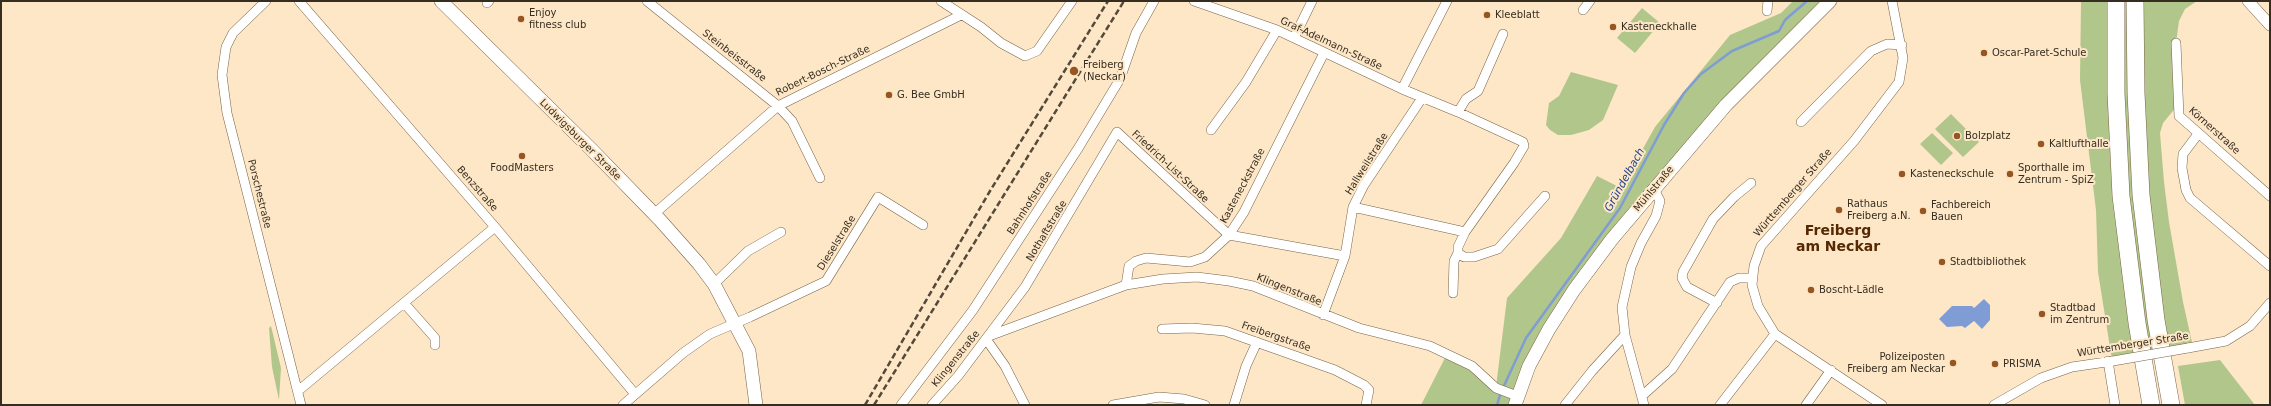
<!DOCTYPE html>
<html>
<head>
<meta charset="utf-8">
<style>
	body { margin:0 }
	#map { position:relative; width:2271px; height:406px; overflow:hidden; background:#fee7c7; font-family:"DejaVu Sans",sans-serif }
	canvas { display:block }
	.frame { position:absolute; inset:0; border:2px solid #362d21; pointer-events:none }
</style>
</head>
<body>
<div id="map">
<canvas width="2271" height="406"></canvas>
<div class="frame"></div>
</div>
<script>
const ctx = document.querySelector('canvas').getContext('2d');
ctx.lineJoin = 'round';
function fillPath(path, color) {
  ctx.fillStyle = color;
  ctx.fill(path, 'evenodd');
}
function shape(rows) {
  const path = new Path2D();
  for (const r of rows) {
    path.moveTo(r[0], r[1]);
    for (let i = 2; i < r.length; i += 2) path.lineTo(r[i], r[i + 1]);
  }
  return path;
}
function trace(path, color, width, dash) {
  ctx.strokeStyle = color;
  ctx.lineWidth = width;
  ctx.lineCap = dash ? 'butt' : 'round';
  ctx.setLineDash(dash || []);
  ctx.stroke(path);
}
function drawText(font, color, halo, rows, align = 'center') {
  ctx.font = font + ' "DejaVu Sans",sans-serif';
  ctx.lineWidth = 4;
  ctx.setLineDash([]);
  ctx.textBaseline = 'middle';
  ctx.strokeStyle = halo;
  ctx.fillStyle = color;
  for (const [text, x, y, turn = 0] of rows) {
    ctx.save();
    ctx.translate(x, y);
    ctx.rotate((+turn || 0) * Math.PI / 180);
    ctx.textAlign = isNaN(turn) ? turn : align;
    if (halo) ctx.strokeText(text, 0, 0);
    ctx.fillText(text, 0, 0);
    ctx.restore();
  }
}
fillPath(shape([
	[1793,1,1830,1,1761,69,1574,290,1515,405,1421,405,1447,354,1496,387,1507,298,1561,238,1597,176,1621,188,1655,127,1730,35,1781,13],
	[2081,1,2197,1,2185,9,2179,21,2176,43,2177,106,2163,123,2160,133,2164,182,2169,222,2183,302,2193,347,2112,360,2098,272,2096,210,2080,80],
	[1642,8,1660,23,1635,53,1617,38],
	[1571,72,1618,85,1603,120,1589,130,1571,135,1558,135,1550,130,1546,125,1549,103,1559,96],
	[1951,114,1979,142,1963,157,1935,129],
	[1932,133,1953,153,1941,165,1920,144],
	[271,326,281,368,279,400,272,367,269,328],
	[2220,360,2255,405,2185,405,2178,366]
]), '#b1c68a');
fillPath(shape([
	[1984,299,1990,305,1990,320,1982,329,1974,321,1965,328,1962,326,1947,327,1939,319,1952,306,1972,306,1974,308]
]), '#7f9dd4');
trace(shape([
	[1503,388,1526,338,1620,208,1664,125,1684,93,1701,74,1732,51,1779,31,1785,20,1807,1],
	[1497,405,1501,392]
]), '#7f9dd4', 2.5);
const minor = shape([
	[266,1,233,33,226,47,222,75,227,113,301,405],
	[299,1,495,227,635,394],
	[647,1,778,106,792,121,820,178],
	[941,1,981,27,1001,43,1025,56,1037,51,1072,1],
	[1194,1,1277,30,1402,89,1458,112,1523,142,1524,146,1514,163,1465,232,1458,247,1458,253,1454,261,1453,293],
	[487,3,489,1],
	[1583,10,1590,1],
	[1767,11,1768,1],
	[1294,38,1312,1],
	[2176,43,2179,116,2270,196],
	[1402,89,1447,1],
	[1458,112,1466,99,1478,91,1503,34],
	[1801,122,1871,51,1887,44,1902,45],
	[1211,130,1246,82,1277,30],
	[2198,134,2183,154,2182,168,2186,190,2190,198,2270,266],
	[1353,207,1465,232],
	[654,214,778,106,961,15],
	[1458,253,1464,257,1474,257,1498,249,1545,196],
	[714,284,748,251,781,232],
	[1126,285,1129,266,1136,261,1146,258,1190,262,1205,257,1229,235,1244,212,1324,53],
	[404,303,435,338,435,345],
	[1717,303,1687,287,1682,278,1683,272,1713,219,1734,197,1751,183],
	[1323,315,1345,256,1353,207,1364,185,1422,98],
	[1162,329,1192,328,1225,331,1335,370,1364,385,1369,390,1366,405],
	[989,336,1126,285,1163,279,1197,277,1229,281,1253,286,1359,328,1430,346,1472,366,1496,388,1517,396],
	[986,339,1005,366,1025,405],
	[2188,348,2226,341,2250,326,2270,303],
	[2108,361,2115,405],
	[298,391,495,227],
	[1643,395,1672,369,1730,282,1739,278,1752,278],
	[623,405,683,353,710,334,750,317,826,281,878,197,923,225],
	[901,405,973,310,1079,147,1120,79,1136,33,1154,1],
	[932,405,958,376,1025,287,1117,132,1229,235,1345,256],
	[1113,405,1159,397,1184,399,1205,405],
	[1234,405,1246,366,1257,342],
	[1565,405,1592,371,1625,335],
	[1644,405,1625,335,1622,307,1631,267,1641,243,1656,216,1660,201,1654,189],
	[1720,405,1775,334],
	[1806,405,1831,370],
	[1882,405,1775,334,1758,306,1752,285,1754,266,1761,246,1854,141,1899,82,1903,58,1892,1],
	[1994,405,2041,378,2072,367,2113,361]
]);
const tertiary = shape([
	[2248,1,2270,25]
]);
const secondary = shape([
	[441,1,591,149,660,220,699,264,714,284,749,351,756,405],
	[1515,405,1529,366,1549,329,1574,290,1612,239,1726,105,1830,1]
]);
const motorway = shape([
	[2116,1,2116,93,2121,196,2137,323,2151,405],
	[2135,1,2136,93,2141,195,2156,320,2171,405]
]);
trace(minor, '#786347', 10);
trace(tertiary, '#786347', 12);
trace(secondary, '#786347', 14);
trace(motorway, '#786347', 18);
trace(minor, '#fff', 9);
trace(tertiary, '#fff', 11);
trace(secondary, '#fff', 13);
trace(motorway, '#fff', 17);
trace(shape([
	[865,405,990,191,1108,1],
	[874,405,1124,1]
]), '#54493a', 2.5, [6, 3]);
const minorBridge = shape([
	[2113,361,2188,348]
]);
trace(minorBridge, '#786347', 10, []);
trace(minorBridge, '#fff', 9);
for (const [x, y, r, color] of [
	[1487,15,4,"#975522"],
	[521,19,4,"#975522"],
	[1613,27,4,"#975522"],
	[1984,53,4,"#975522"],
	[1074,71,5,"#975522"],
	[889,95,4,"#975522"],
	[1957,136,4,"#975522"],
	[2041,144,4,"#975522"],
	[522,156,4,"#975522"],
	[1902,174,4,"#975522"],
	[2010,174,4,"#975522"],
	[1839,210,4,"#975522"],
	[1923,211,4,"#975522"],
	[1942,262,4,"#975522"],
	[1811,290,4,"#975522"],
	[2042,314,4,"#975522"],
	[1953,363,4,"#975522"],
	[1995,364,4,"#975522"]
]) {
  const dot = new Path2D();
  dot.arc(x, y, r, 0, 2 * Math.PI);
  ctx.fillStyle = color;
  ctx.fill(dot);
  trace(dot, '#fee7c7', 1.5);
}
drawText('10px', '#362d21', '#fee7c7', [
	["Enjoy",529,13],
	["fitness club",529,25],
	["Kleeblatt",1495,15],
	["Kasteneckhalle",1621,27],
	["Oscar-Paret-Schule",1992,53],
	["Freiberg",1083,65],
	["(Neckar)",1083,77],
	["G. Bee GmbH",897,95],
	["Bolzplatz",1965,136],
	["Kaltlufthalle",2049,144],
	["FoodMasters",522,168,"center"],
	["Sporthalle im",2018,168],
	["Zentrum - SpiZ",2018,180],
	["Kasteneckschule",1910,174],
	["Rathaus",1847,204],
	["Freiberg a.N.",1847,216],
	["Fachbereich",1931,205],
	["Bauen",1931,217],
	["Stadtbibliothek",1950,262],
	["Boscht-Lädle",1819,290],
	["Stadtbad",2050,308],
	["im Zentrum",2050,320],
	["Polizeiposten",1945,357,"right"],
	["Freiberg am Neckar",1945,369,"right"],
	["PRISMA",2003,364]
], 'left');
drawText('10px', '#362d21', '#fee7c7', [
	["Graf-Adelmann-Straße",1331,44,25],
	["Steinbeisstraße",734,56,38],
	["Robert-Bosch-Straße",823,71,-26],
	["Körnerstraße",2214,131,42],
	["Ludwigsburger Straße",580,140,45],
	["Hallweilstraße",1367,164,-58],
	["Friedrich-List-Straße",1170,167,43],
	["Kasteneckstraße",1243,186,-62],
	["Benzstraße",477,189,49],
	["Mühlstraße",1654,189,-50],
	["Württemberger Straße",1793,193,-49],
	["Porschestraße",259,194,76],
	["Bahnhofstraße",1030,203,-57],
	["Nothaftstraße",1047,231,-59],
	["Dieselstraße",837,243,-58],
	["Klingenstraße",1289,290,22],
	["Freibergstraße",1276,337,19],
	["Württemberger Straße",2133,345,-9],
	["Klingenstraße",956,359,-51]
]);
drawText('italic 11px', '#254789', '#fee7c7', [
	["Gründelbach",1625,180,-61]
]);
drawText('bold 14px', '#552903', '#fee7c7', [
	["Freiberg",1838,231],
	["am Neckar",1838,247]
]);
</script>
</body>
</html>
